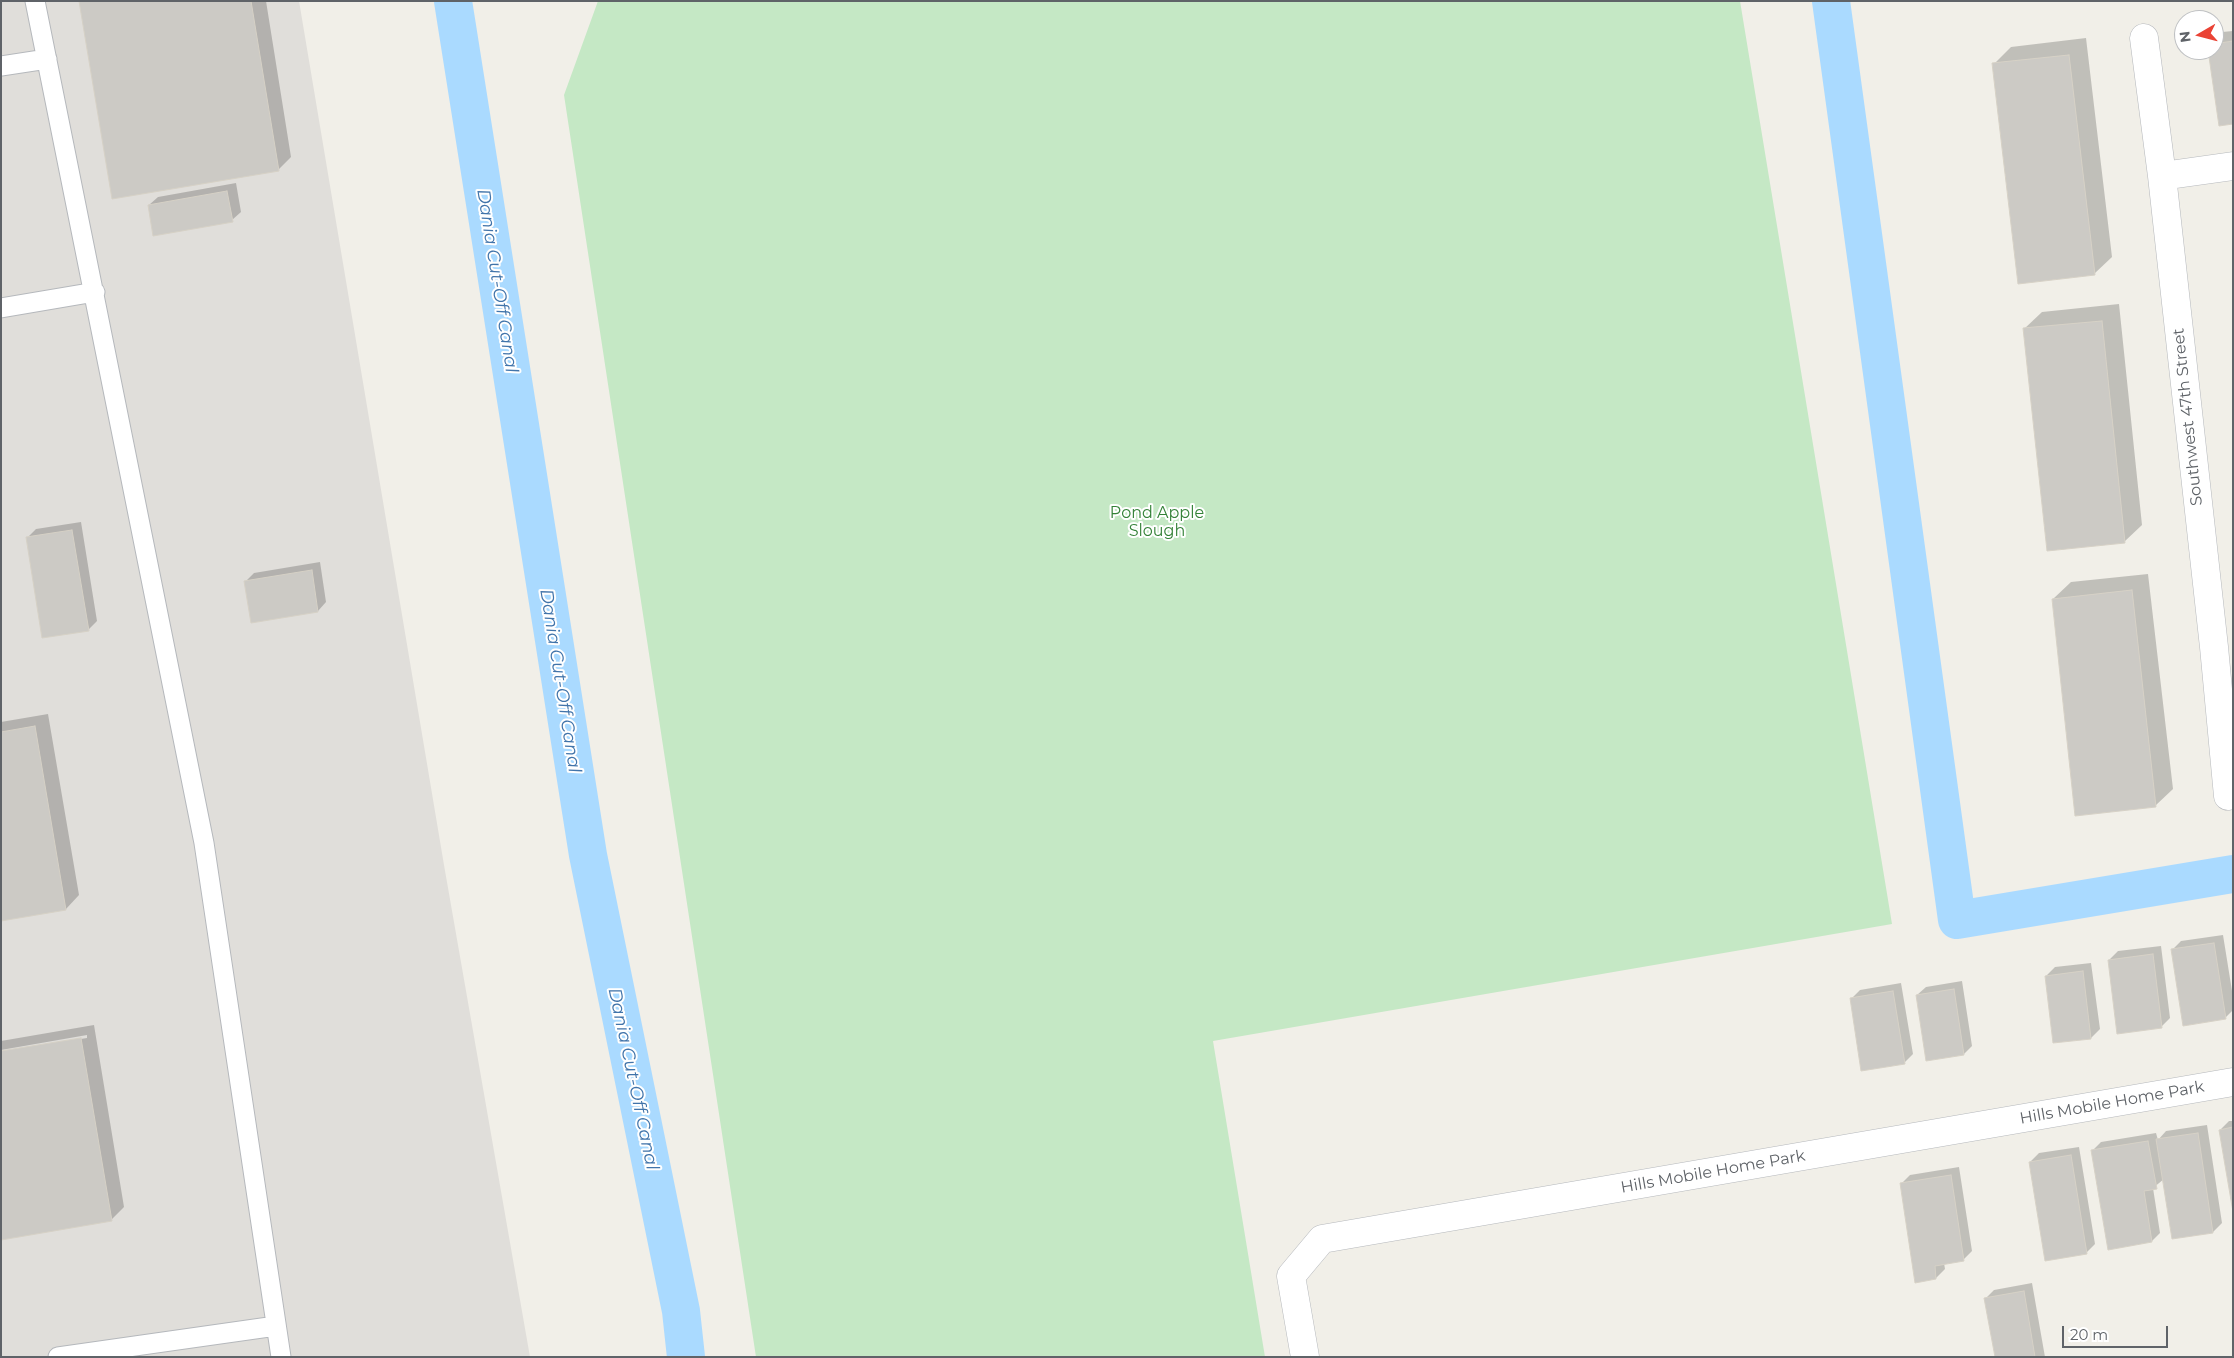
<!DOCTYPE html>
<html>
<head>
<meta charset="utf-8">
<style>
	body { margin:0 }
	#map { position:relative; width:2234px; height:1358px; overflow:hidden; background:#f1efe8; font-family:Montserrat,sans-serif }
	canvas { display:block }
	.frame { position:absolute; inset:0; border:2px solid #5f6368; pointer-events:none }
	.north { position:absolute; left:2174px; top:10px; width:50px; height:50px; box-sizing:border-box; background:#fff; border:1px solid #bfc1c3; border-radius:50%; rotate:262deg; font-size:14px; font-weight:700; line-height:20px; text-align:center; color:#5f6368 }
	.north::after { content:''; display:block; margin:auto; width:18px; height:22px; background:#ea4335; clip-path:polygon(50% 0,100% 100%,50% 72%,0 100%) }
	.scale { position:absolute; left:2062px; top:1326px; width:106px; height:22px; box-sizing:border-box; border:2px solid #5f6368; border-top:0; padding-left:6px; font-size:15px; line-height:18px; white-space:nowrap; color:#5f6368; -webkit-text-stroke:4px #fff; paint-order:stroke }
</style>
</head>
<body>
<div id="map">
<canvas width="2234" height="1358"></canvas>
<div class="frame"></div>
<div class="north">N</div>
<div class="scale">20 m</div>
</div>
<script>
const ctx = document.querySelector('canvas').getContext('2d');
ctx.lineJoin = 'round';
function fillPath(path, color) {
  ctx.fillStyle = color;
  ctx.fill(path, 'evenodd');
}
function shape(rows) {
  const path = new Path2D();
  for (const r of rows) {
    path.moveTo(r[0], r[1]);
    for (let i = 2; i < r.length; i += 2) path.lineTo(r[i], r[i + 1]);
  }
  return path;
}
function trace(path, color, width, dash) {
  ctx.strokeStyle = color;
  ctx.lineWidth = width;
  ctx.lineCap = dash ? 'butt' : 'round';
  ctx.setLineDash(dash || []);
  ctx.stroke(path);
}
function drawText(font, color, halo, rows, align = 'center') {
  ctx.font = font + ' Montserrat,sans-serif';
  ctx.lineWidth = 4;
  ctx.setLineDash([]);
  ctx.textBaseline = 'middle';
  ctx.strokeStyle = halo;
  ctx.fillStyle = color;
  for (const [text, x, y, turn = 0] of rows) {
    ctx.save();
    ctx.translate(x, y);
    ctx.rotate((+turn || 0) * Math.PI / 180);
    ctx.textAlign = isNaN(turn) ? turn : align;
    if (halo) ctx.strokeText(text, 0, 0);
    ctx.fillText(text, 0, 0);
    ctx.restore();
  }
}
fillPath(shape([
	[1,1,299,1,444,865,530,1357,1,1357]
]), '#e0deda');
fillPath(shape([
	[598,1,1740,1,1892,924,1213,1041,1265,1357,756,1357,564,95]
]), '#c5e8c5');
fillPath(shape([
	[80,1,266,1,291,157,278,170],
	[2233,31,2233,122,2209,50,2214,50,2214,40,2222,32],
	[2086,38,2112,257,2094,274,1994,64,2011,47],
	[236,183,241,212,232,220,149,205,158,197],
	[2119,304,2142,525,2124,542,2024,329,2042,312],
	[81,522,97,621,88,630,27,538,36,529],
	[320,562,326,602,318,611,245,582,254,573],
	[2148,574,2173,789,2155,806,2053,599,2071,582],
	[48,714,79,895,66,909,1,920,1,722],
	[2223,935,2233,997,2233,1010,2226,1017,2184,1024,2172,950,2181,941],
	[2161,946,2170,1018,2161,1027,2109,960,2118,951],
	[2091,963,2100,1029,2091,1038,2046,976,2055,967],
	[1962,981,1972,1046,1964,1054,1917,995,1926,987],
	[1901,983,1913,1054,1904,1063,1851,999,1860,990],
	[94,1025,124,1207,111,1220,1,1052,87,1038,87,1035,1,1050,1,1041],
	[2229,1121,2233,1121,2233,1205,2220,1130],
	[2207,1125,2222,1223,2213,1232,2173,1238,2164,1179,2153,1188,2160,1233,2152,1241,2092,1151,2101,1142,2156,1133,2158,1140,2166,1131],
	[2079,1147,2095,1244,2086,1253,2030,1162,2039,1153],
	[1959,1167,1972,1251,1963,1260,1944,1263,1945,1269,1936,1278,1902,1183,1910,1175],
	[2032,1283,2045,1357,1996,1357,1985,1299,1994,1290]
]), '#0003');
trace(shape([
	[453,1,588,855,681,1311,686,1357],
	[1831,1,1957,920,2233,874]
]), '#aadaff', 38);
const building = shape([
	[79,1,251,1,279,171,112,199,79,1],
	[2233,41,2233,124,2219,126,2208,50,2214,50,2214,44,2233,41],
	[2069,55,2095,275,2018,284,1992,63,2069,55],
	[227,191,233,222,153,236,148,205,227,191],
	[2102,321,2125,543,2047,551,2023,328,2102,321],
	[72,530,89,631,42,638,26,537,72,530],
	[312,570,318,612,251,623,244,581,312,570],
	[2132,590,2156,807,2075,816,2052,599,2132,590],
	[35,726,66,910,1,921,1,732,35,726],
	[2214,943,2226,1019,2183,1026,2171,949,2214,943],
	[2153,954,2162,1028,2117,1034,2108,960,2153,954],
	[2083,971,2091,1039,2053,1043,2045,976,2083,971],
	[1954,989,1964,1055,1926,1061,1916,995,1954,989],
	[1893,991,1905,1064,1861,1071,1850,998,1893,991],
	[81,1038,112,1221,1,1240,1,1051,81,1038],
	[2233,1127,2233,1212,2219,1130,2233,1127],
	[2198,1133,2213,1233,2172,1239,2156,1139,2198,1133],
	[2148,1141,2157,1189,2144,1191,2152,1242,2108,1250,2091,1150,2148,1141],
	[2071,1155,2087,1254,2045,1261,2029,1162,2071,1155],
	[1951,1175,1964,1261,1935,1266,1936,1279,1915,1283,1900,1183,1951,1175],
	[2024,1291,2035,1357,1995,1357,1984,1298,2024,1291]
]);
fillPath(building, '#cccac5');
trace(building, '#d6d1c6', 1);
const lane = shape([
	[35,1,204,843,281,1357],
	[1,66,47,59],
	[1,308,95,292],
	[58,1357,276,1326]
]);
const street = shape([
	[2144,38,2162,176,2214,647,2228,796],
	[2162,176,2233,166],
	[1305,1357,1291,1276,1322,1239,2233,1082]
]);
trace(lane, '#b5b8bc', 21);
trace(street, '#b5b8bc', 29);
trace(lane, '#fff', 19);
trace(street, '#fff', 28);
drawText('16px', '#5f6368', '#fff', [
	["Southwest 47th Street",2188,417,-96],
	["Hills Mobile Home Park",2112,1103,-10],
	["Hills Mobile Home Park",1713,1172,-10]
]);
drawText('16px', '#348238', '#fff', [
	["Pond Apple",1157,513],
	["Slough",1157,531]
]);
drawText('italic 18px', '#4174aa', '#fff', [
	["Dania Cut-Off Canal",497,281,81],
	["Dania Cut-Off Canal",560,681,81],
	["Dania Cut-Off Canal",633,1079,78]
]);
</script>
</body>
</html>
